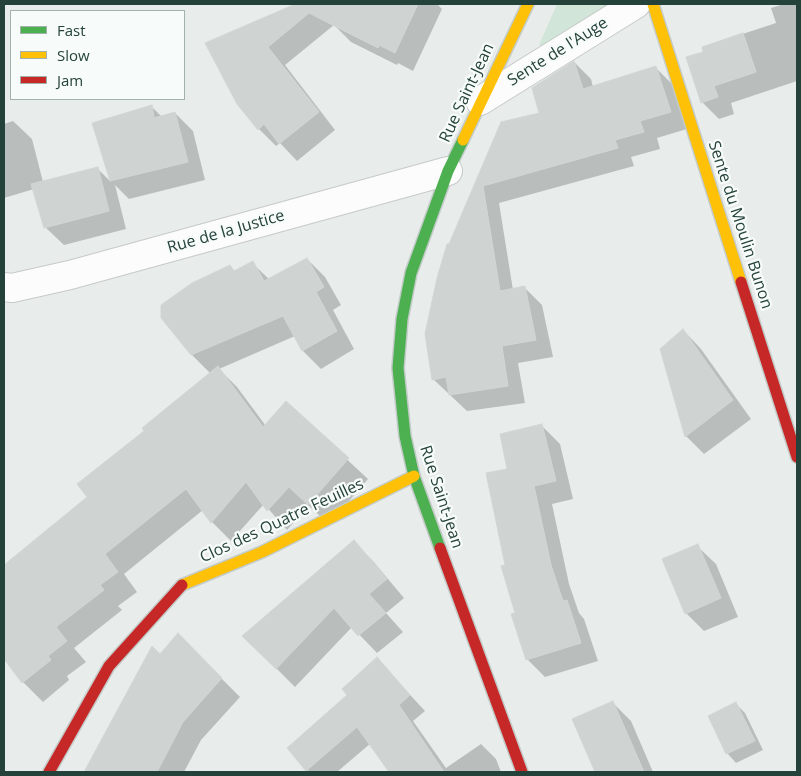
<!DOCTYPE html>
<html>
<head>
<meta charset="utf-8">
<style>
	body { margin:0 }
	#map { position:relative; width:801px; height:776px; overflow:hidden; background:#e8edeb; font-family:"Open Sans",sans-serif }
	canvas { display:block }
	.frame { position:absolute; inset:0; border:5px solid #24423a; pointer-events:none }
	.legend { position:absolute; left:10px; top:10px; width:175px; height:90px; box-sizing:border-box; background:#f7fbf9; border:1px solid #a3b1ad; margin:0; padding:6px 9px; list-style:none; font-size:15px; color:#24423a }
	.legend li { display:flex; align-items:center; gap:10px; height:25px }
	.legend b { width:25px; border:1px solid #a3b1ad }
</style>
</head>
<body>
<div id="map">
<canvas width="801" height="776"></canvas>
<div class="frame"></div>
<ul class="legend">
<li><b style="height:6px;background:#4caf50"></b>Fast</li>
<li><b style="height:6px;background:#ffc107"></b>Slow</li>
<li><b style="height:6px;background:#c62828"></b>Jam</li>
</ul>
</div>
<script>
const ctx = document.querySelector('canvas').getContext('2d');
ctx.lineJoin = 'round';
function fillPath(path, color) {
  ctx.fillStyle = color;
  ctx.fill(path, 'evenodd');
}
function shape(rows) {
  const path = new Path2D();
  for (const r of rows) {
    path.moveTo(r[0], r[1]);
    for (let i = 2; i < r.length; i += 2) path.lineTo(r[i], r[i + 1]);
  }
  return path;
}
function trace(path, color, width, dash) {
  ctx.strokeStyle = color;
  ctx.lineWidth = width;
  ctx.lineCap = dash ? 'butt' : 'round';
  ctx.setLineDash(dash || []);
  ctx.stroke(path);
}
function drawText(font, color, halo, rows, align = 'center') {
  ctx.font = font + ' "Open Sans",sans-serif';
  ctx.lineWidth = 4.5;
  ctx.setLineDash([]);
  ctx.textBaseline = 'middle';
  ctx.strokeStyle = halo;
  ctx.fillStyle = color;
  for (const [text, x, y, turn = 0] of rows) {
    ctx.save();
    ctx.translate(x, y);
    ctx.rotate((+turn || 0) * Math.PI / 180);
    ctx.textAlign = isNaN(turn) ? turn : align;
    if (halo) ctx.strokeText(text, 0, 0);
    ctx.fillText(text, 0, 0);
    ctx.restore();
  }
}
fillPath(shape([
	[557,4,616,4,545,48,539,45]
]), '#d1e6d8');
fillPath(shape([
	[298,4,327,4,337,14,342,4,437,4,442,9,413,71,398,63,397,65,351,42,334,25,285,65,335,130,297,161,280,143,276,146,259,129,207,43],
	[784,4,797,4,797,81,731,103,734,114,719,119,702,102,705,53,703,47,776,23,771,8],
	[574,62,591,79,593,87,656,68,673,85,687,129,657,138,660,149,631,157,634,166,499,203,513,290,525,288,542,305,553,357,518,363,525,403,467,411,433,379,450,245,502,123,541,114],
	[151,106,162,117,175,113,193,131,205,180,129,199,115,185,126,229,64,245,45,227,34,189,4,198,4,124,13,121,32,139,43,182,97,168,111,182,94,123],
	[307,259,325,277,341,305,333,310,354,349,321,369,303,351,295,336,219,369,237,387,266,426,286,403,368,479,329,524,309,506,287,530,264,504,231,541,212,522,203,510,124,574,137,592,118,606,122,610,74,648,86,662,67,676,69,680,43,702,23,682,4,657,4,596,42,564,89,497,145,431,210,373,192,355,230,266,235,272,252,263,270,280],
	[683,330,701,349,751,419,704,454,686,436],
	[541,425,560,444,573,499,552,504,569,584,579,613,584,619,598,661,545,677,527,659,506,566,508,470],
	[353,542,372,560,404,598,386,613,403,632,377,653,352,627,295,687,262,654],
	[697,546,716,564,738,617,704,631,686,613],
	[178,635,240,697,201,740,184,772,92,772,87,768,160,656],
	[377,659,425,711,413,721,446,768,481,744,496,759,501,772,391,772,371,743,337,772,309,772,289,748,348,695],
	[613,703,631,721,653,772,596,772,574,720],
	[736,704,745,713,763,750,736,763,727,753]
]), '#0003');
const building = shape([
	[290,4,418,4,395,53,379,45,378,48,309,13,268,47,319,112,279,144,264,124,258,130,237,104,205,43,293,5,290,4],
	[743,33,756,72,714,86,718,97,701,103,686,57,703,52,702,47,743,33],
	[574,61,583,89,656,66,671,112,640,121,644,132,615,140,618,148,483,186,500,291,525,286,536,340,502,346,508,386,449,395,446,377,432,380,425,334,437,278,447,244,449,244,501,122,539,113,532,88,574,61],
	[152,105,154,118,175,112,188,162,110,181,92,123,152,105],
	[98,167,109,211,44,228,31,184,98,167],
	[307,258,324,287,316,292,337,331,302,351,283,316,191,355,161,318,161,305,192,283,230,265,234,271,253,261,264,281,307,258],
	[683,329,733,400,685,437,660,349,683,329],
	[218,366,263,427,286,401,349,458,308,505,289,487,267,511,246,482,211,523,186,489,105,554,118,572,100,585,104,590,56,627,67,641,48,656,51,660,22,683,4,659,4,565,87,497,77,484,144,431,142,428,218,366],
	[542,424,556,481,534,486,551,565,563,601,567,600,581,643,526,660,511,614,515,613,501,566,505,565,486,473,507,469,500,434,542,424],
	[354,540,387,579,369,594,386,613,358,636,334,608,276,669,242,636,354,540],
	[698,544,721,598,685,614,662,559,698,544],
	[178,633,222,678,183,722,157,772,84,772,152,646,160,654,178,633],
	[377,657,410,695,399,705,444,772,389,772,357,727,306,771,287,748,347,695,342,689,377,657],
	[613,701,644,772,595,772,572,719,613,701],
	[736,702,755,741,726,754,708,716,736,702]
]);
fillPath(building, '#cfd4d2');
trace(building, '#d1d6d4', 1);
const street = shape([
	[480,101,636,4],
	[4,287,12,288,70,275,448,171]
]);
const fast = shape([
	[440,548,414,476,405,436,398,368,402,319,411,273,448,171,463,140]
]);
const slow = shape([
	[653,4,741,282],
	[463,140,528,4],
	[182,585,262,552,414,476]
]);
const jam = shape([
	[741,282,797,457],
	[440,548,522,772],
	[49,772,109,666,182,585]
]);
trace(street, '#c5cac8', 30);
trace(fast, '#c3cbc8', 14);
trace(slow, '#c3cbc8', 14);
trace(jam, '#c3cbc8', 14);
trace(street, '#fcfcfc', 28);
trace(fast, '#4caf50', 11);
trace(slow, '#ffc107', 11);
trace(jam, '#c62828', 11);
drawText('16px', '#24423a', '#f7fbf9', [
	["Sente de l'Auge",558,52,-32],
	["Rue Saint-Jean",467,93,-65],
	["Sente du Moulin Bunon",740,225,72],
	["Rue de la Justice",226,232,-16],
	["Rue Saint-Jean",441,497,72],
	["Clos des Quatre Feuilles",282,521,-25]
]);
</script>
</body>
</html>
